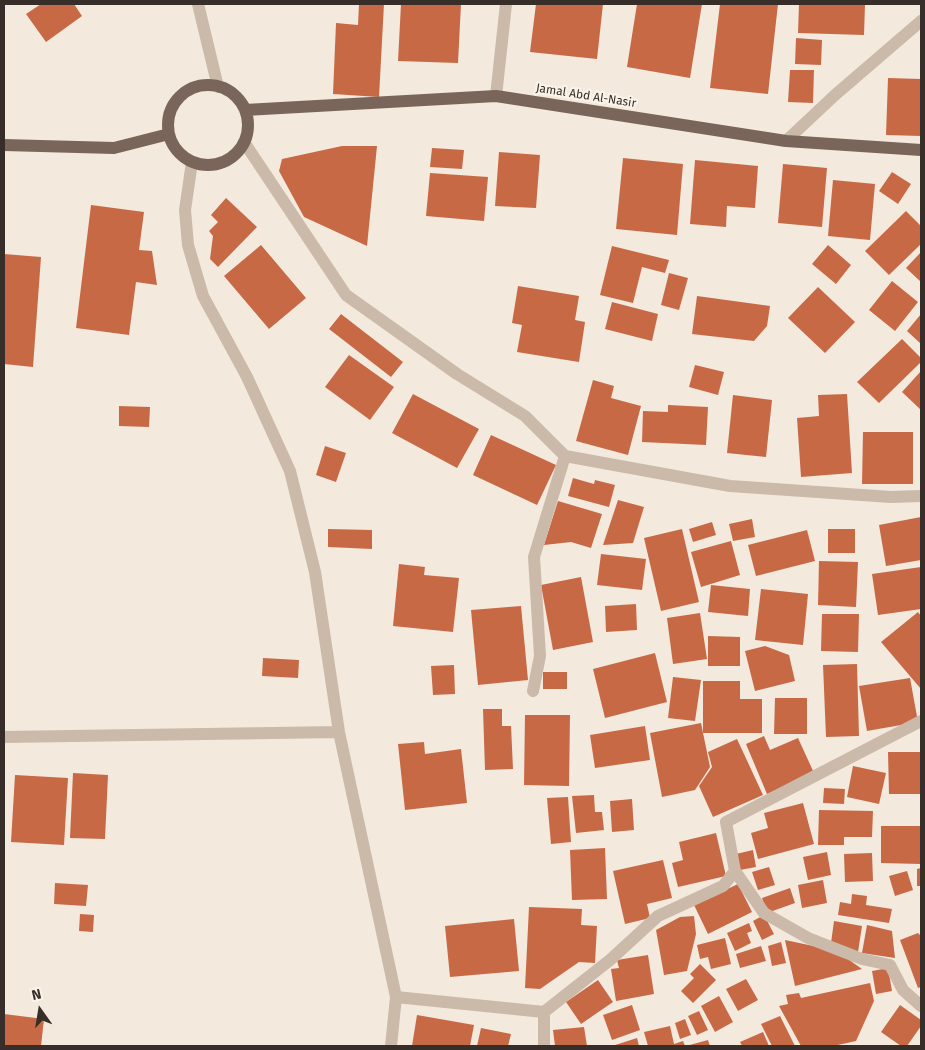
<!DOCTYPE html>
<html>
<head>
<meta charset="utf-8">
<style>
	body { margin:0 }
	#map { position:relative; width:925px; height:1050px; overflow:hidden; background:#f3e9dd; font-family:"Fira Sans",sans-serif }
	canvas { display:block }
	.frame { position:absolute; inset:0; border:5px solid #382e29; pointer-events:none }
	.north { position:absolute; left:15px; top:985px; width:50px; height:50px; -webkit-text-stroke:4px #faf3ea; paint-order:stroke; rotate:347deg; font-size:14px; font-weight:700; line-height:20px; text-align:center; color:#382e29 }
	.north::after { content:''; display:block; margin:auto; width:18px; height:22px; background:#382e29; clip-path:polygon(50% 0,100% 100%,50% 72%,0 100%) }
</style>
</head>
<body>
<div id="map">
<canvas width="925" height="1050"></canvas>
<div class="frame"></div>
<div class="north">N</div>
</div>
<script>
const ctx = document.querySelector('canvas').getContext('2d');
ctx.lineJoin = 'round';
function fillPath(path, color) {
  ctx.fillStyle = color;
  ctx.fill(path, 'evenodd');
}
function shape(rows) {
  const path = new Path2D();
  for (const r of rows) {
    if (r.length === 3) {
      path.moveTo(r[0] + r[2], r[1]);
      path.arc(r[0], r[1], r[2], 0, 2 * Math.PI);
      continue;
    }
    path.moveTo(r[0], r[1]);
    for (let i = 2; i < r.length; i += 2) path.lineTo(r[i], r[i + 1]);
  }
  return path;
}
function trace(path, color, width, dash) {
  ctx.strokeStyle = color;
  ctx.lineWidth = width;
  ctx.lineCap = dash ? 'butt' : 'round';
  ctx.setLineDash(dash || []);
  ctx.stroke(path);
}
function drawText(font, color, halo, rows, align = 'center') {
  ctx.font = font + ' "Fira Sans",sans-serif';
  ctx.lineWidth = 4.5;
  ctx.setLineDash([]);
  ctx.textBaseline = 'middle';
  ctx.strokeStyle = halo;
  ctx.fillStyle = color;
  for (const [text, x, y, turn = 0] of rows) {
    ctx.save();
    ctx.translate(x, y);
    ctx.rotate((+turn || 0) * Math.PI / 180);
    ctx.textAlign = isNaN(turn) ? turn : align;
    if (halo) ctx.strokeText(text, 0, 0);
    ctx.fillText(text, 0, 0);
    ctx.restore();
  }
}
fillPath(shape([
	[41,4,74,4,82,16,46,42,26,14],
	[359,4,384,4,379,97,333,94,336,23,358,25],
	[401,4,461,4,458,63,398,61],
	[536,4,603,4,597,59,530,52],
	[637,4,702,4,690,78,627,67],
	[720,4,778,4,768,94,710,88],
	[799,4,865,4,864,35,798,33],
	[796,38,822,40,821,65,795,64],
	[790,70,814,70,813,103,788,102],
	[888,78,921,79,921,136,886,135],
	[342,146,377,146,367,246,304,217,279,171,282,159],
	[432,148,464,150,462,169,430,167],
	[499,152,540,155,536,208,495,206],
	[623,158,683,164,677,235,616,229],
	[695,160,758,166,755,208,727,206,726,227,690,224],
	[783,164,827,168,822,227,778,223],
	[892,172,911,184,898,204,879,191],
	[430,173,488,177,484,221,426,216],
	[833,180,875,184,870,240,828,236],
	[226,198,257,227,218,267,210,259,213,236,209,231,218,222,211,215],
	[91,205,144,212,139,250,152,251,157,285,136,282,129,335,76,328],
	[906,211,921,226,921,244,889,275,865,251],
	[261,245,306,298,269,329,224,276],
	[828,245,851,265,836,284,812,264],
	[612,246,669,260,665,273,642,267,633,303,600,295],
	[921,252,921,282,906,268],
	[4,254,41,257,33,367,4,364],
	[669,273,688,278,679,310,661,305],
	[892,281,918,302,895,331,869,310],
	[518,286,579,296,575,320,585,322,579,362,517,352,522,325,512,323],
	[818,287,855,322,825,353,788,318],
	[697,296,770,306,767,326,754,341,692,334],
	[612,302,658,314,652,341,605,329],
	[341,314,403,362,391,377,329,329],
	[921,314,921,344,907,331],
	[902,339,921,358,921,362,879,403,857,382],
	[349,355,394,387,370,420,325,387],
	[695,365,724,372,718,395,689,387],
	[921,371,921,410,902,392],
	[593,380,614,386,611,398,641,406,628,455,576,441],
	[413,394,479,429,457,468,392,433],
	[847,394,852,473,801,477,797,418,819,416,818,395],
	[733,395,772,400,766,457,727,453],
	[668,405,708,407,706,445,642,442,643,411,668,412],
	[119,406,150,407,149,427,119,426],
	[863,432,913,432,913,484,862,484],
	[491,435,556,465,537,505,473,475],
	[325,446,346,453,336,482,316,475],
	[573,478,594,484,595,480,615,485,609,507,568,496],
	[618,500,644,507,633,543,603,545],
	[558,501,602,514,591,548,571,542,544,545],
	[921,517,921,560,886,566,879,525],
	[752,519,755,537,733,541,729,524],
	[712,522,716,535,693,542,689,529],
	[328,529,372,530,372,549,328,547],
	[682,529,699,602,661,611,644,538],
	[828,529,855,529,855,553,828,553],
	[807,530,815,561,756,576,748,545],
	[731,541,740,575,701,587,691,552],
	[601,554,646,559,642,590,597,585],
	[819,561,858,562,856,607,818,605],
	[399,564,425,567,424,575,459,578,453,632,393,626],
	[921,567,921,609,878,615,872,574],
	[581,577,593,642,553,650,541,585],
	[711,585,750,589,748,616,708,612],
	[761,589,808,594,803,645,755,640],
	[636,604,637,630,606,632,605,606],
	[521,606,528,680,478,685,471,610],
	[918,612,921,616,921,689,881,642],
	[700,613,707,659,673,664,667,618],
	[822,614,859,614,858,652,821,651],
	[708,636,740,637,740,666,708,666],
	[765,646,789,655,795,681,755,691,745,651],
	[655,653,667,702,605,718,593,669],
	[263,658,299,660,298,678,262,676],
	[857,664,859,736,826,737,823,665],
	[454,665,455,694,433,695,431,666],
	[543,672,567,672,567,689,543,689],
	[673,677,701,680,695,721,668,718],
	[910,678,918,722,867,731,859,686],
	[703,681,740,681,740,699,762,699,762,733,703,733],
	[775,698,807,698,807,734,774,734],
	[483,709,502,709,502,726,511,726,513,769,485,770],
	[525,715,570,715,569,786,524,785],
	[701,723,710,767,695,790,662,797,650,733],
	[645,726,650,760,595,768,590,735],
	[764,736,770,750,798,738,814,773,767,794,746,744],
	[737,739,763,795,713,817,699,786,712,767,708,752],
	[424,742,425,754,461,749,467,803,405,810,398,744],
	[888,752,921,752,921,794,889,794],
	[853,766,886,773,879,804,847,797],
	[73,773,108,775,105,839,70,838],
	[15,775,68,778,64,845,11,842],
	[824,788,845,789,844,804,823,803],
	[594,795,595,812,602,812,604,830,576,833,572,796],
	[568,797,571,842,551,844,547,798],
	[632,799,634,830,612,832,610,801],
	[803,803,814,844,758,859,751,833,768,828,764,813],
	[819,810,873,811,872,837,844,837,844,845,818,845],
	[881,826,921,826,921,864,881,863],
	[716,833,726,876,678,887,672,863,683,860,679,842],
	[605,848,607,899,572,900,570,850],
	[753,850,756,867,740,870,736,854],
	[827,852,831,875,808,880,803,857],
	[872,853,873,881,845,882,844,854],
	[663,860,672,898,647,904,650,918,625,924,613,871],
	[769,867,775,885,758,890,752,872],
	[921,868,921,886,917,886,917,869],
	[907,871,913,890,895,896,889,876],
	[823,880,827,903,802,908,798,885],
	[55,883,88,885,86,906,54,904],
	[738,884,752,912,708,934,694,905],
	[790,888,795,903,767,913,762,898],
	[852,894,867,896,866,905,892,909,889,923,838,915,840,902,851,904],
	[529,907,582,909,581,925,597,926,595,963,579,962,540,989,525,988],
	[80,914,94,915,93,932,79,931],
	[764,915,774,934,762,940,753,921],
	[694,916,696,934,687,971,664,975,656,930,680,917],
	[514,919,519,971,450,977,445,926],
	[834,921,862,926,858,952,831,943],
	[749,923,752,931,747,933,751,943,735,951,727,933],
	[867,925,892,931,895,958,862,953],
	[918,933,921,936,921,987,918,988,900,940],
	[725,938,731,964,711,969,708,957,700,959,697,945],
	[785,940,823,948,845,957,862,969,795,986],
	[781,942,786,963,772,966,768,946],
	[761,946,766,961,740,968,736,954],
	[648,955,654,994,616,1001,611,969,619,968,617,960],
	[700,964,716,980,693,1003,681,991,694,978,690,974],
	[888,968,892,991,876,994,872,971],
	[746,979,758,1000,738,1011,726,989],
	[598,980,613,1002,581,1024,566,1002],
	[870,983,874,1001,856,1041,833,1046,801,1046,779,1006,788,1004,786,995,799,993,801,998],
	[719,996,733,1022,715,1032,701,1006],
	[632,1005,640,1030,612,1040,603,1015],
	[900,1005,921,1020,921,1026,907,1046,901,1046,881,1032],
	[699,1011,708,1030,697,1035,688,1016],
	[4,1014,44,1019,41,1046,4,1046],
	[417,1015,474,1025,470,1046,412,1046],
	[780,1016,795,1046,772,1046,761,1024],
	[685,1019,691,1035,680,1039,675,1023],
	[670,1026,674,1044,683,1041,685,1046,648,1046,644,1032],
	[584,1027,587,1046,555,1046,553,1030],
	[481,1028,511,1034,508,1046,477,1046],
	[763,1032,769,1046,742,1046,740,1042],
	[637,1038,639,1046,612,1046],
	[708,1040,710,1046,686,1046]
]), '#c86946');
trace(shape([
	[198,4,218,87],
	[496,96,506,4],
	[786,141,835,95,921,21],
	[244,142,346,295,457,374,525,416,565,456,730,486,891,497,921,496],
	[192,162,185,210,188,245,203,296,247,377,290,471,315,572,339,732,396,997,391,1046],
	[533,691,540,656,534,557,565,456],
	[4,737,339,732],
	[735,871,764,913,808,938,862,959,890,965,903,990,921,1006],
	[396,997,544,1012,544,1046],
	[544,1012,610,960,658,916,723,886,735,871,726,822,921,721]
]), '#cbb9a9', 12);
trace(shape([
	[208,125,40],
	[245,110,496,96,786,141,921,150],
	[4,145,114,148,169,134]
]), '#7a655a', 12);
drawText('12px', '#382e29', '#faf3ea', [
	["Jamal Abd Al-Nasir",586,96,9]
]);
</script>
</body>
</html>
